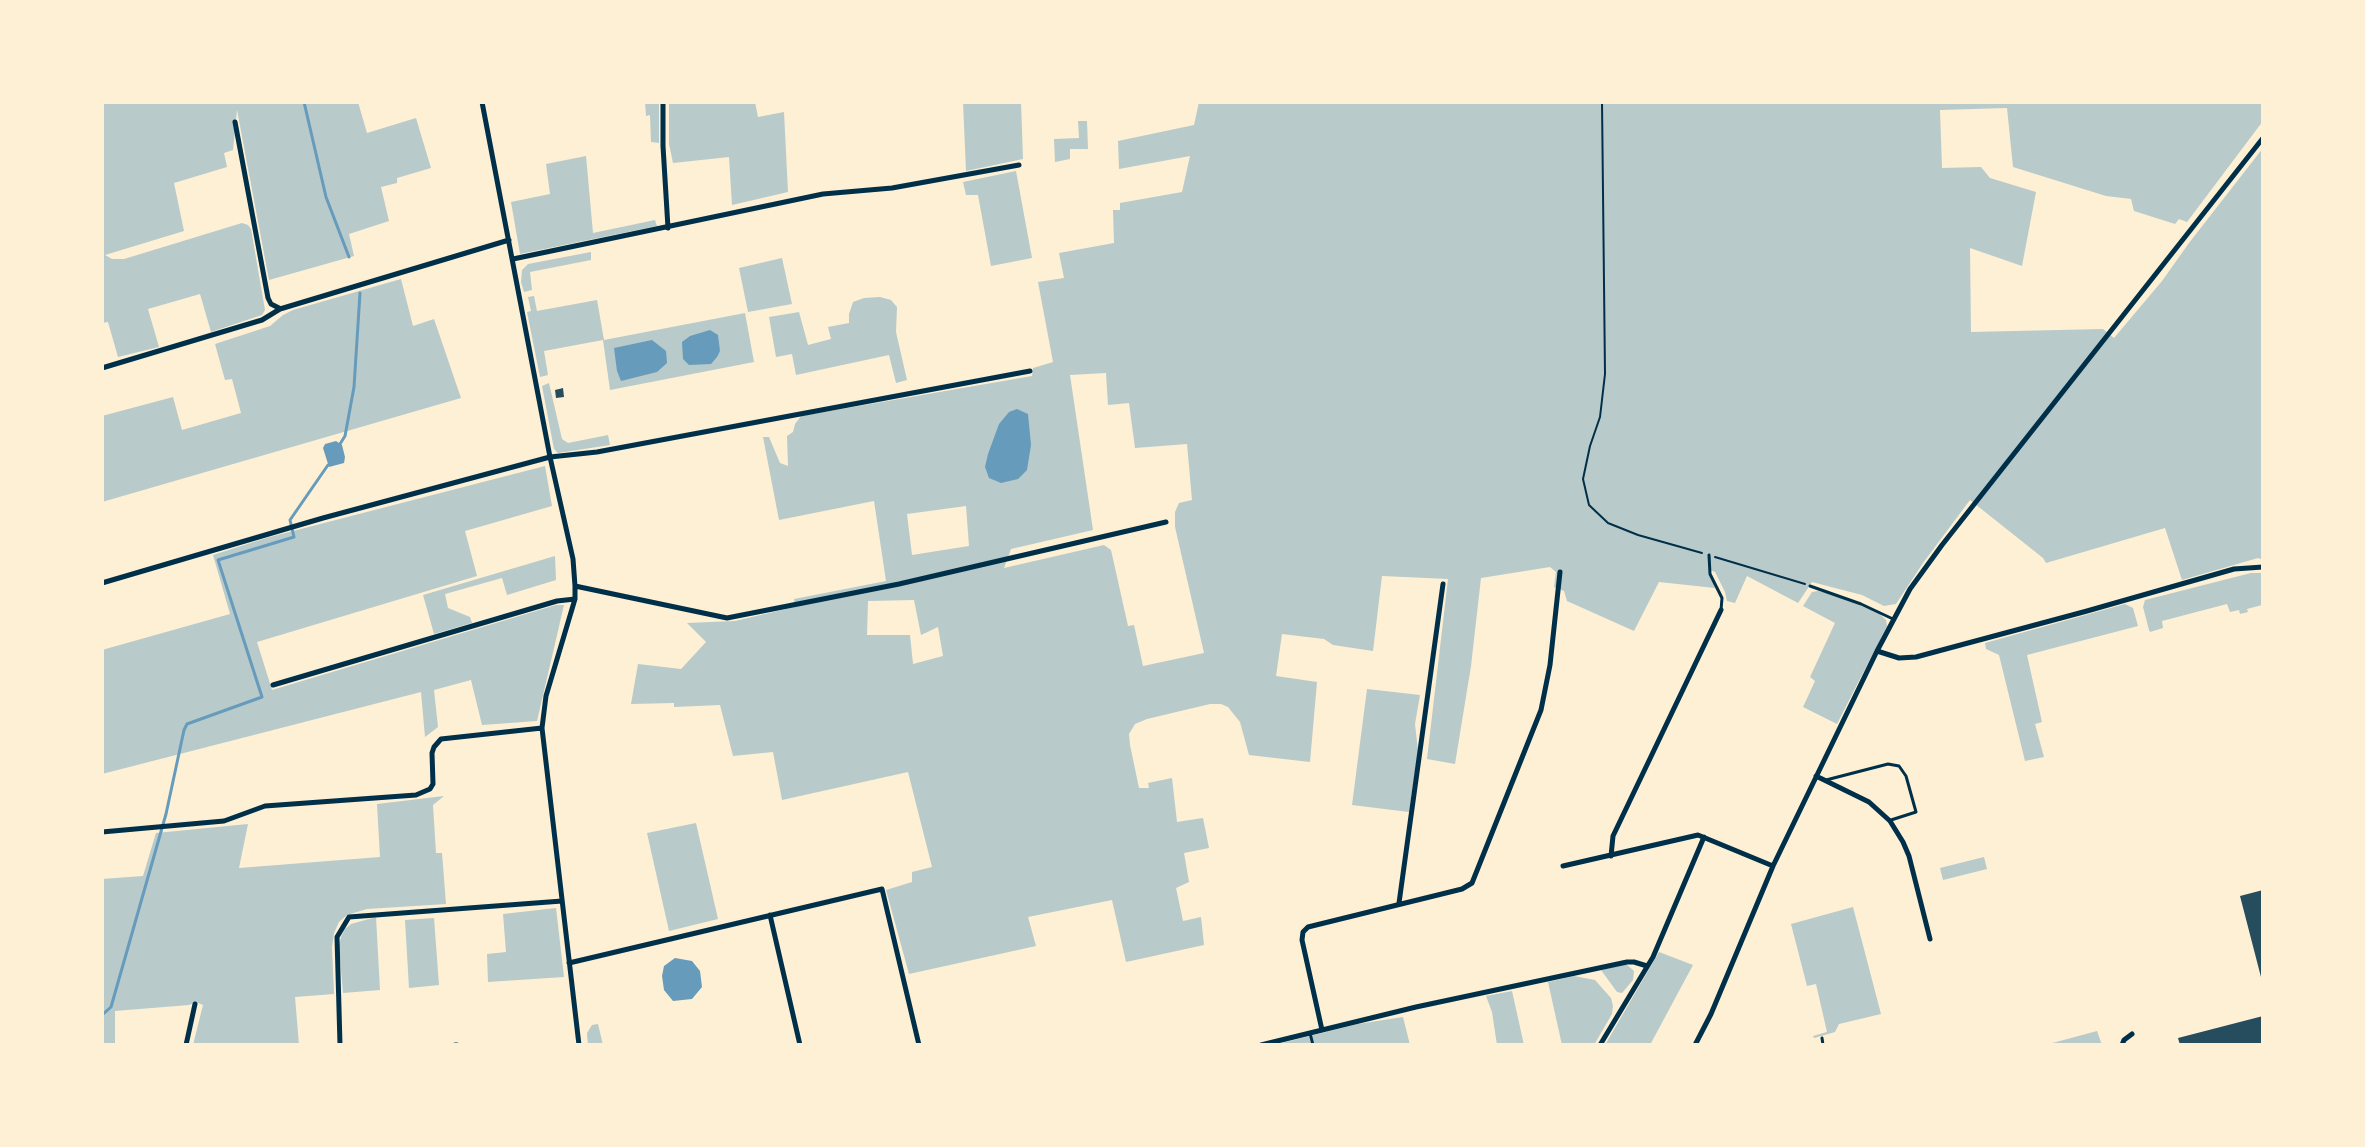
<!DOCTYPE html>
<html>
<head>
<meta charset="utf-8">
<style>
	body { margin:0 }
	#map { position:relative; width:2365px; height:1147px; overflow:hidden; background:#fdf0d5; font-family:"Crimson Pro",serif }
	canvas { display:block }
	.frame { position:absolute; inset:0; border:104px solid #fdf0d5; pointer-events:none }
</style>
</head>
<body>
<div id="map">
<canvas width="2365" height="1147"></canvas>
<div class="frame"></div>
</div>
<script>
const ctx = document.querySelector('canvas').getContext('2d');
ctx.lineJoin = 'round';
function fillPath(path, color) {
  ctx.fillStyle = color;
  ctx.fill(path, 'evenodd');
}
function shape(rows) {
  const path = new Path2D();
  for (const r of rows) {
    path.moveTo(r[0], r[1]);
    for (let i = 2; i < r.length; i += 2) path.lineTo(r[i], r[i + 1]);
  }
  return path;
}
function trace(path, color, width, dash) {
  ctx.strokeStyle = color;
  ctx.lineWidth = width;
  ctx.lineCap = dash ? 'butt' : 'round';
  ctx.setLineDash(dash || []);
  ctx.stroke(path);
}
fillPath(shape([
	[102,102,358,102,367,133,416,118,431,168,397,178,397,183,381,187,389,221,349,234,354,256,269,280,237,110,233,150,224,153,227,167,174,183,184,231,105,255,112,259,124,259,242,223,248,225,251,229,265,310,262,315,211,332,200,294,148,309,159,347,118,357,108,322,102,323],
	[645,102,659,102,659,143,651,142,650,115,646,116],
	[669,102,755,102,758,117,784,112,788,192,732,205,729,157,673,163,669,144],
	[963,102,1021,102,1023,159,966,171],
	[1199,102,2263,102,2263,121,2187,222,2179,219,2175,224,2134,211,2131,199,2106,196,2013,167,2007,108,1940,110,1942,168,1981,167,1990,178,2036,192,2022,266,1970,248,1971,332,2103,329,2114,338,2162,281,2189,243,2263,148,2263,560,2258,558,2182,580,2165,528,2046,563,2043,558,1970,500,1923,563,1896,604,1884,606,1862,595,1812,582,1798,603,1747,576,1735,603,1727,601,1725,592,1715,572,1710,570,1715,588,1659,582,1634,631,1567,601,1564,591,1554,587,1556,572,1550,567,1481,578,1471,666,1455,764,1427,759,1448,579,1382,576,1373,651,1333,645,1324,639,1282,634,1276,676,1317,682,1310,762,1249,755,1240,722,1228,707,1221,704,1210,704,1147,719,1135,724,1129,734,1130,745,1139,788,1149,788,1148,783,1172,778,1177,822,1203,818,1209,848,1184,853,1189,882,1176,888,1183,921,1201,917,1204,945,1126,962,1112,900,1028,917,1036,946,909,974,886,890,912,882,912,872,932,867,908,772,782,800,773,752,733,756,720,705,674,707,674,703,631,704,638,664,681,669,706,642,687,623,735,621,795,607,794,599,886,581,874,501,779,520,763,437,769,437,780,463,788,466,787,436,793,432,795,424,801,416,1032,376,1033,368,1053,362,1038,282,1064,278,1059,253,1114,243,1113,210,1120,210,1120,203,1182,192,1190,156,1119,169,1118,141,1194,125],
	[1106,373,1108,405,1129,403,1135,448,1187,444,1192,500,1179,503,1175,512,1175,527,1204,653,1143,666,1134,625,1128,626,1111,550,1104,545,1004,568,1011,549,1093,530,1070,375],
	[966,506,969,546,912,555,907,514],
	[914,600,921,635,938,627,943,656,913,664,910,635,867,635,868,601],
	[1078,121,1087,121,1088,149,1070,149,1070,159,1055,162,1054,139,1079,138],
	[586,156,593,233,655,220,657,226,520,254,511,202,550,194,546,164],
	[1016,171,1032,258,991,266,978,195,966,195,963,182],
	[591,252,591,260,530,272,532,290,524,292,521,282,522,270,528,264],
	[782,258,792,304,748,312,739,268],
	[401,279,413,326,434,319,461,398,102,502,102,416,173,397,182,430,241,413,232,379,225,380,215,344,270,326,283,315,293,310],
	[534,296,537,311,597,300,604,340,745,313,754,362,610,390,603,340,544,351,548,375,540,377,527,312,531,311,528,297],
	[880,297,891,300,897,307,896,332,907,380,896,383,889,355,796,375,792,354,776,357,769,317,799,312,808,345,831,339,828,327,849,323,849,314,853,302,864,298],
	[549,383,562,439,568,443,608,435,610,445,558,453,554,449,542,386],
	[545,466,552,506,465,531,477,576,257,642,272,690,556,605,564,605,537,721,482,725,471,680,434,690,438,727,425,737,421,692,102,774,102,650,230,614,213,555,266,538],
	[555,556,556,580,507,595,502,578,445,594,448,608,470,617,472,623,434,634,423,595],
	[2251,573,2263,573,2263,607,2262,605,2247,609,2248,612,2240,614,2239,610,2230,612,2227,604,2162,621,2163,628,2150,632,2149,630,2143,607,2145,600],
	[1818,591,1828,593,1879,613,1886,620,1887,626,1837,724,1803,707,1815,681,1810,677,1835,623,1803,606,1812,592],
	[2125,604,2133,608,2138,626,2027,655,2042,722,2035,724,2044,757,2025,761,1999,655,1986,649,1985,643],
	[1367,689,1420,695,1415,724,1418,751,1409,812,1352,805],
	[444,796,433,805,436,853,442,853,446,904,367,909,347,915,339,922,334,933,332,947,334,994,295,997,299,1045,193,1045,203,1005,196,1002,189,1005,115,1011,115,1045,102,1045,102,879,143,876,156,833,248,824,239,868,380,857,377,804],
	[696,823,718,919,669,931,647,833],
	[1984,857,1987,869,1943,880,1940,868],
	[1853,907,1881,1014,1839,1024,1835,1032,1814,1038,1813,1036,1827,1032,1816,984,1807,986,1791,924],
	[556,908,564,977,488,982,487,954,506,952,503,914],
	[376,917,380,990,343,993,339,946,341,937,345,929,351,924],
	[434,918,439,985,409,988,405,920],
	[1659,952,1693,965,1650,1045,1605,1045],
	[1626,964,1634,971,1633,980,1622,993,1617,992,1601,970],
	[1574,976,1595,980,1611,998,1613,1006,1612,1014,1594,1045,1562,1045,1548,982],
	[1512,991,1524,1045,1497,1045,1492,1012,1486,996],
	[1403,1017,1410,1045,1274,1045,1358,1024],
	[598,1024,603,1045,588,1045,587,1033,592,1025],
	[2097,1031,2102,1045,2045,1045]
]), '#b9caca');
fillPath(shape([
	[710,330,718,335,720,351,717,357,711,364,689,365,683,359,682,342,690,336],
	[652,340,666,351,667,363,657,372,621,381,617,371,614,348],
	[1017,409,1028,414,1031,445,1027,470,1018,479,1001,483,989,478,985,467,988,454,999,424,1009,412],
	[336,441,342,445,345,457,344,463,329,467,323,448,325,444],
	[675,958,692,961,700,971,702,987,692,999,673,1001,664,990,662,976,664,966]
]), '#669bbc');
trace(shape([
	[304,102,326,197,349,257],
	[340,444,345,436,354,387,360,293],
	[102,1015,111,1007,166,814,184,730,187,724,262,697,218,560,294,537,290,520,328,465]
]), '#669bbc', 3);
fillPath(shape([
	[563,388,564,397,556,398,555,390],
	[2263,890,2263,981,2262,981,2240,896],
	[2263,1016,2263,1045,2180,1045,2178,1038]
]), '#264d5e');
trace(shape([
	[1602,102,1605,374,1600,417,1590,446,1583,479,1589,505,1608,523,1638,535,1702,553],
	[1715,557,1805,584]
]), '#003049', 2);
trace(shape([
	[1709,555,1710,574,1722,598,1721,610],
	[1810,586,1861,604,1893,619],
	[1826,780,1888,764,1899,766,1906,776,1916,812,1891,820],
	[1310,1033,1313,1045],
	[1822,1038,1823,1045]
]), '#003049', 3);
trace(shape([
	[482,102,550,457,573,559,575,586,575,599,546,696,542,728,579,1045],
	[663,102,663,146,668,228],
	[235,122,268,298,271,304,279,308],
	[513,259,823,194,892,188,1019,165],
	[102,368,262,320,280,309,509,240],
	[102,583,323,518,550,457,597,452,1030,371],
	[575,586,727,618,899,584,1166,522],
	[1877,651,1899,658,1916,657,2087,611,2234,569,2263,567],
	[273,685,557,601,575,599],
	[1816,776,1869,802,1890,821,1903,842,1909,856,1930,939],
	[102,832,224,821,265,806,416,795,430,789,433,784,432,753,434,747,441,739,542,728],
	[1611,856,1613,836,1721,610],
	[1563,866,1698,835,1773,866],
	[1399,903,1443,584],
	[770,915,800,1045],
	[569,963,882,889,919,1045],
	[1322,1030,1302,940,1303,932,1308,927,1462,889,1472,883,1541,710,1550,665,1560,572],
	[186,1045,195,1004],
	[340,1045,337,937,349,917,562,901],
	[455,1045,457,1045],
	[1261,1045,1416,1007,1627,962,1634,962,1647,966],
	[1600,1045,1653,957,1704,837],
	[1695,1045,1711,1014,1773,866,1877,651,1910,589,1942,545,2263,138],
	[2122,1045,2124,1040,2132,1034]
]), '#003049', 5);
</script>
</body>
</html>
